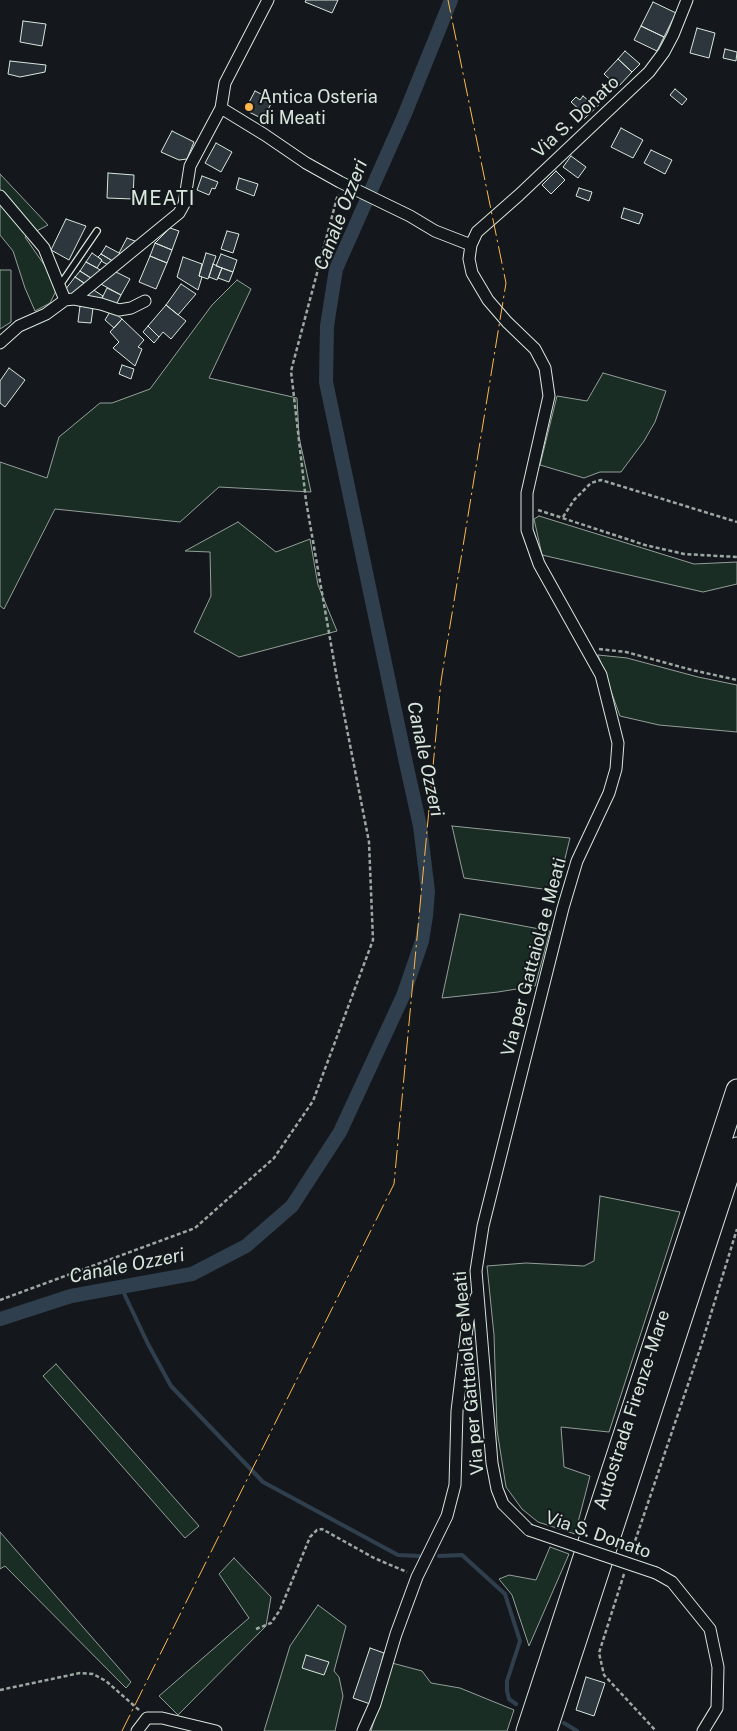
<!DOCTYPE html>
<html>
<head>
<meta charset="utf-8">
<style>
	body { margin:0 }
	canvas { display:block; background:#14181c }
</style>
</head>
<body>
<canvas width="737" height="1731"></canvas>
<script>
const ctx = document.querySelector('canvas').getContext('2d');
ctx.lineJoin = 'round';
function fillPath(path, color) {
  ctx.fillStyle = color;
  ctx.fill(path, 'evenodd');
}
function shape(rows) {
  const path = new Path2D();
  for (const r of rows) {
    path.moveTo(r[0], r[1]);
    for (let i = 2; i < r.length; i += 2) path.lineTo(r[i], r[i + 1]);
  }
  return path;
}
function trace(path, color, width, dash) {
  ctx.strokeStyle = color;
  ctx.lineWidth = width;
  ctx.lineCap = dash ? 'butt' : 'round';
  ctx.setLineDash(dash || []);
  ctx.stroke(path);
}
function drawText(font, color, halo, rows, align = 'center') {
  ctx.font = font + ' "Public Sans",sans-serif';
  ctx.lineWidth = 4;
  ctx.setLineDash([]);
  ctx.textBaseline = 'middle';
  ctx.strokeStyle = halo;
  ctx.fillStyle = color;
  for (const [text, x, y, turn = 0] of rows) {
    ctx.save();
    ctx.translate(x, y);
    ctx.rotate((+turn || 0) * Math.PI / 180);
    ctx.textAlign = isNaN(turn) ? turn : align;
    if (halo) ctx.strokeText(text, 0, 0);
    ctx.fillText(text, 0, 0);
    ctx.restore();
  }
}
const green = shape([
	[0,174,48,225,25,237,45,266,56,291,50,303,35,311,25,288,13,251,0,235,0,174],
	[0,270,11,270,11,322,0,329,0,270],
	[237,280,251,289,209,378,297,398,299,437,311,492,219,487,180,522,55,509,4,609,0,606,0,462,47,478,59,437,100,403,112,403,150,389,212,305,237,280],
	[603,373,666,391,655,422,644,441,621,472,600,472,584,478,540,465,557,396,587,401,603,373],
	[539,516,694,564,737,562,737,584,703,592,542,555,534,519,539,516],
	[238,522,276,552,310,539,318,585,337,631,239,657,194,632,211,596,210,552,185,551,238,522],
	[598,655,627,658,698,677,737,685,737,732,659,725,620,716,598,655],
	[452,826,570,838,557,891,464,878,452,826],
	[460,914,550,931,535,986,498,992,442,998,460,914],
	[600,1196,680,1212,609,1432,561,1427,564,1467,590,1476,575,1534,538,1522,522,1509,506,1487,497,1430,494,1335,487,1266,526,1263,584,1266,594,1261,600,1196],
	[56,1364,199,1526,185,1538,43,1376,56,1364],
	[0,1532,131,1682,126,1688,5,1566,0,1569,0,1532],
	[550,1547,569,1554,529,1646,512,1595,499,1579,509,1575,536,1580,550,1547],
	[234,1558,271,1597,266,1626,178,1715,159,1696,249,1618,219,1574,234,1558],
	[318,1605,346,1626,334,1671,339,1677,343,1696,335,1731,264,1731,290,1646,318,1605],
	[392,1663,422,1671,431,1683,460,1688,514,1710,507,1731,371,1731,392,1663]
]);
fillPath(green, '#1a2d24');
trace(green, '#939e99', 1);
trace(shape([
	[121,1287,148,1344,171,1386,263,1482,398,1555,419,1556],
	[439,1556,462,1555,505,1594,520,1641,507,1681,507,1691,509,1699,516,1704],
	[564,1723,577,1731]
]), '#2f3f4d', 4);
trace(shape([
	[0,1319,71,1296,192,1274,246,1246,292,1206,340,1132,403,996,422,941,426,916,428,891,420,826,406,763,326,382,327,326,336,269,404,116,451,0]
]), '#2f3f4d', 14);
const building = shape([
	[306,0,338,0,332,13,305,2,306,0],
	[653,2,676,13,664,37,641,26,653,2],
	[23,21,46,24,42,46,20,42,23,21],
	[641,26,664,37,657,51,634,40,641,26],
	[697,28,715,33,709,58,690,53,697,28],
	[725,49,737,52,736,61,723,58,725,49],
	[625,51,640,64,632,72,618,59,625,51],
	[618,59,632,72,618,87,604,74,618,59],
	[10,61,46,65,45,72,20,77,8,74,10,61],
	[675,89,687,99,682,105,670,95,675,89],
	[255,91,273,100,263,119,245,110,255,91],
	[583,96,590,102,581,111,571,102,576,97,580,100,583,96],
	[595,97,601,103,584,119,578,113,595,97],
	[621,128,643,140,633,158,611,147,621,128],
	[172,131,194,142,187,159,179,160,161,152,172,131],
	[216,143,232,152,221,172,205,163,216,143],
	[651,150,672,160,665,174,644,163,651,150],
	[571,156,586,167,578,178,563,167,571,156],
	[556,171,565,180,551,194,542,185,556,171],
	[108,173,134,175,133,199,107,198,108,173],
	[202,176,218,182,215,189,212,188,209,195,197,190,202,176],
	[239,178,258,184,254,196,236,189,239,178],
	[579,188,592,192,589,201,576,196,579,188],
	[624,208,643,214,639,224,621,218,624,208],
	[66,219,86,226,69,260,51,250,66,219],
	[170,228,179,231,172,250,155,243,170,228],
	[227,231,239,234,233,253,221,249,227,231],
	[127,238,140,243,125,256,119,253,127,238],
	[155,243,172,250,167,263,150,256,155,243],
	[106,246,119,253,125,256,116,263,101,254,106,246],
	[92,253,102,260,97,268,86,262,92,253],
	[206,253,216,256,208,279,199,276,206,253],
	[101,254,116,263,112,267,101,261,102,260,98,257,101,254],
	[221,254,237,260,233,272,216,266,221,254],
	[150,256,167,263,156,289,139,282,150,256],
	[183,257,202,264,199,276,202,277,198,290,177,277,183,257],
	[86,262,97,268,104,272,94,280,80,271,86,262],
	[213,264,222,268,217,280,209,277,213,264],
	[222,268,233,272,229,282,218,278,222,268],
	[80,271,94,280,87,285,75,277,80,271],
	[116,272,130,279,121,295,99,283,116,272],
	[75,277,87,285,72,297,65,290,75,277],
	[181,284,196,294,178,315,166,305,181,284],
	[107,288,121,295,115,307,101,300,107,288],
	[92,289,103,296,100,302,81,296,92,289],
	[166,305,186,321,171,339,163,332,159,337,148,326,166,305],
	[80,306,93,308,91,323,78,322,80,306],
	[111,310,122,319,114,328,105,320,111,310],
	[122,319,144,340,138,347,142,349,135,366,113,348,119,342,110,332,122,319],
	[148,326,159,337,154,343,143,332,148,326],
	[122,365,134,369,131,379,119,374,122,365],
	[9,368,25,380,5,407,0,403,0,381,9,368],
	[370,1648,384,1653,382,1660,386,1662,373,1705,353,1698,370,1648],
	[306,1655,329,1662,324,1675,302,1668,306,1655],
	[586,1677,605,1683,594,1716,576,1710,586,1677]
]);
fillPath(building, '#2c363c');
trace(building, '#d8e6dc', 1);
const lane = shape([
	[60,285,97,231]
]);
const street = shape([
	[221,108,265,135,306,163,340,182,410,216,435,231,471,245,469,259,472,273,488,300,507,322,535,349,545,368,549,396,527,493,527,530,539,564,601,675,618,743,616,769,609,793,577,861,563,908,483,1226,476,1271,492,1463,497,1489,503,1504,529,1530],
	[0,196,44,248,65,300],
	[471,245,477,232,519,195,649,72,664,52,673,35,687,0],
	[74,299,101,304,119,310,131,308,145,301],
	[0,343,19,326,46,314,65,300,74,299,179,213,184,204,190,166,221,108,225,83,268,0],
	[656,1573,672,1582,710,1629,718,1667,717,1708,703,1731],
	[137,1731,147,1718,162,1718,216,1731],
	[363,1731,375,1704,396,1634,417,1577,447,1516,455,1485,457,1411,468,1320,476,1297]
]);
const highway = shape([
	[527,1731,737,1090],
	[546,1731,737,1148]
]);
trace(lane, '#d8e6dc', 8);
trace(street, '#d8e6dc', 13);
trace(highway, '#d8e6dc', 23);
trace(shape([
	[538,510,645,545,684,554,737,557],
	[563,517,574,500,591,483,601,480,737,522],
	[599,649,626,652,692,670,737,680],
	[0,1300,195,1228,274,1158,313,1101,373,940,369,842,336,673,306,501,291,371,338,194],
	[631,1553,701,1346,737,1229],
	[624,1574,599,1653,604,1675,656,1731],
	[256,1629,271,1623,280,1610,310,1537,317,1530,322,1529,374,1558,407,1572],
	[0,1690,80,1673,93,1674,106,1681,139,1710]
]), '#9da8a2', 2.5, [4, 2.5]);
trace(lane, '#14181c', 5.5);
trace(street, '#14181c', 11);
trace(highway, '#14181c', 21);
const streetBridge = shape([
	[529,1530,656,1573]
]);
trace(streetBridge, '#d8e6dc', 13, []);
trace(streetBridge, '#14181c', 11);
trace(shape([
	[122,1731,394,1184,441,681,506,283,448,0]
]), '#ffb74d', 1, [18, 4, 2.5, 4]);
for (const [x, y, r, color] of [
	[249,107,5,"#ffb74d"]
]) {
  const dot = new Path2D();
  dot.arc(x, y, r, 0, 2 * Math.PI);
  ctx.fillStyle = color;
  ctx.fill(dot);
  trace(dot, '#14181c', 2);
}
drawText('18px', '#d8e6dc', '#14181c', [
	["Antica Osteria",259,97],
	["di Meati",259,118]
], 'left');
drawText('18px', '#d8e6dc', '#14181c', [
	["Via S. Donato",576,117,-43],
	["Via per Gattaiola e Meati",534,957,-75],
	["Via per Gattaiola e Meati",469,1373,-95],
	["Autostrada Firenze-Mare",632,1410,-72],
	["Via S. Donato",598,1535,19]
]);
drawText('italic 19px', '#d8e6dc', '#14181c', [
	["Canale Ozzeri",341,215,-69],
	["Canale Ozzeri",425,759,78],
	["Canale Ozzeri",127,1266,-11]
]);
ctx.letterSpacing = '1px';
drawText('20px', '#d8e6dc', '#14181c', [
	["MEATI",163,199]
]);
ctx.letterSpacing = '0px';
</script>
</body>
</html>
